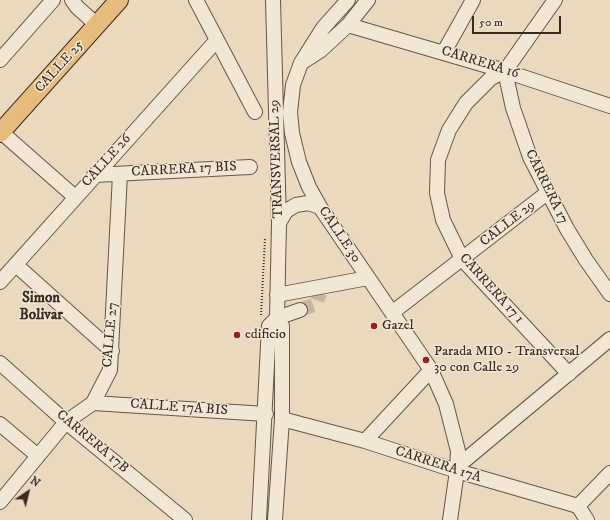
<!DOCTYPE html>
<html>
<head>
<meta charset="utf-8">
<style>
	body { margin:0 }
	#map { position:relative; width:610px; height:520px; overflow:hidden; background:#ebd9bd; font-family:"IM FELL DW Pica",serif }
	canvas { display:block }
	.north { position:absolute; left:8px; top:472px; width:40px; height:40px; -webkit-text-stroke:3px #f2e6d4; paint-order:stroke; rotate:35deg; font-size:11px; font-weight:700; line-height:16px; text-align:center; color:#39291e }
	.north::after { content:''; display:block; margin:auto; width:14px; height:18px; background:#39291e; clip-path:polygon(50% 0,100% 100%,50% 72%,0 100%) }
	.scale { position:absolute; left:472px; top:16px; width:89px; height:18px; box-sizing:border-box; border:2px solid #39291e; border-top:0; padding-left:5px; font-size:12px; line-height:14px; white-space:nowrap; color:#39291e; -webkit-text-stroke:3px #f2e6d4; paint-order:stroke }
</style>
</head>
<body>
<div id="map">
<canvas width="610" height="520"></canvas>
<div class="north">N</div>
<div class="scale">50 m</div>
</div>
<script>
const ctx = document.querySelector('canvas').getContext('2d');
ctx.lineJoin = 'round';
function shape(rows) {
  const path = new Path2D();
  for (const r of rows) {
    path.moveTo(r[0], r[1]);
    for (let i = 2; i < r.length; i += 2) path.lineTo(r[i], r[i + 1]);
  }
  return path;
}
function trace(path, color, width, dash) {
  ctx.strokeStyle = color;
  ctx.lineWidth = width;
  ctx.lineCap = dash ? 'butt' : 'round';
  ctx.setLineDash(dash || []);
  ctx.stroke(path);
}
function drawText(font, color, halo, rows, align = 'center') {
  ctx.font = font + ' "IM FELL DW Pica",serif';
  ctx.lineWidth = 3;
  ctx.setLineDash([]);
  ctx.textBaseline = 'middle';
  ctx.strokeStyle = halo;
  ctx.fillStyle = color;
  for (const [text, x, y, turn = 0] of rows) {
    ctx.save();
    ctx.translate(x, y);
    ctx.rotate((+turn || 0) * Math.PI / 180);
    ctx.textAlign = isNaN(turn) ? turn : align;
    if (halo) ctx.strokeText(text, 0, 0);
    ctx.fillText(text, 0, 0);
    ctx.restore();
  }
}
trace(shape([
	[300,310,316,304,320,293]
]), '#c7b69d', 14, [14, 7]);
const minor = shape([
	[72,0,77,7,97,25],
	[196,0,255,112],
	[273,0,279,223,277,318,282,326,282,419,275,520],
	[348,0,323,28,301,63,293,85,290,112,292,133,299,162,309,187,320,207,431,370,446,404,458,451,457,471,450,520],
	[555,0,505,71,491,78,466,103,449,130,438,160,437,193,443,220,462,259,569,374],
	[348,25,505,71,610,106],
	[444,52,473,0],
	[0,60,53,0],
	[304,61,321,50,348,25,368,0],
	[505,71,513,108,530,157,567,229,586,260,610,294],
	[0,131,75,197],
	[94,175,250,167],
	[279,223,286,211,296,205,308,203,320,207],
	[16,265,112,351],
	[0,282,216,41],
	[277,295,368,278],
	[393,312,547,193],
	[0,363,66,422,185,520],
	[93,403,266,414],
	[282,419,365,441,457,471,578,506,587,520],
	[0,424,38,456],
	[365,441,431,370],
	[458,466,610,339],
	[0,502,66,422,93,403,110,370,120,174],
	[578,506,610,473],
	[259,520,269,326,277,318,300,310]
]);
const major = shape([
	[0,133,119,0]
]);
trace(minor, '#665546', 16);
trace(major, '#39291e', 20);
trace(shape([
	[261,315,265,239]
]), '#39291e', 2, [1, 2]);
trace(minor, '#f2e6d4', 14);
trace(major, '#e6bc7e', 18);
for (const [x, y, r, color] of [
	[374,326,4,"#8f2418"],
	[237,335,4,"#8f2418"],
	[426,360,4,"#8f2418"]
]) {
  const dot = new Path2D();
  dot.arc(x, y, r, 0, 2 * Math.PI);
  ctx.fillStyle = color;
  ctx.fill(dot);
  trace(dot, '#f2e6d4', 1.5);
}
drawText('14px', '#39291e', '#f2e6d4', [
	["CARRERA 16",480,63,17],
	["CALLE 25",60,67,-48],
	["TRANSVERSAL 29",277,159,-92],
	["CALLE 26",107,161,-48],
	["CARRERA 17 BIS",184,170,-3],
	["CARRERA 17",546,187,64],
	["CALLE 29",508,224,-38],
	["CALLE 30",339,235,56],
	["CARRERA 17 1",491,289,48],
	["CALLE 27",111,335,-85],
	["CALLE 17A BIS",179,408,4],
	["CARRERA 17B",92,442,40],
	["CARRERA 17A",438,465,18]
]);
drawText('14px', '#39291e', '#f2e6d4', [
	["Gazel",382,326],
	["edificio",245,335],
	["Parada MIO - Transversal",434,352],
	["30 con Calle 29",434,368]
], 'left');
drawText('bold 15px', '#39291e', '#f2e6d4', [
	["Simon",41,299],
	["Bolivar",41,316]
]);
</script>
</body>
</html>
